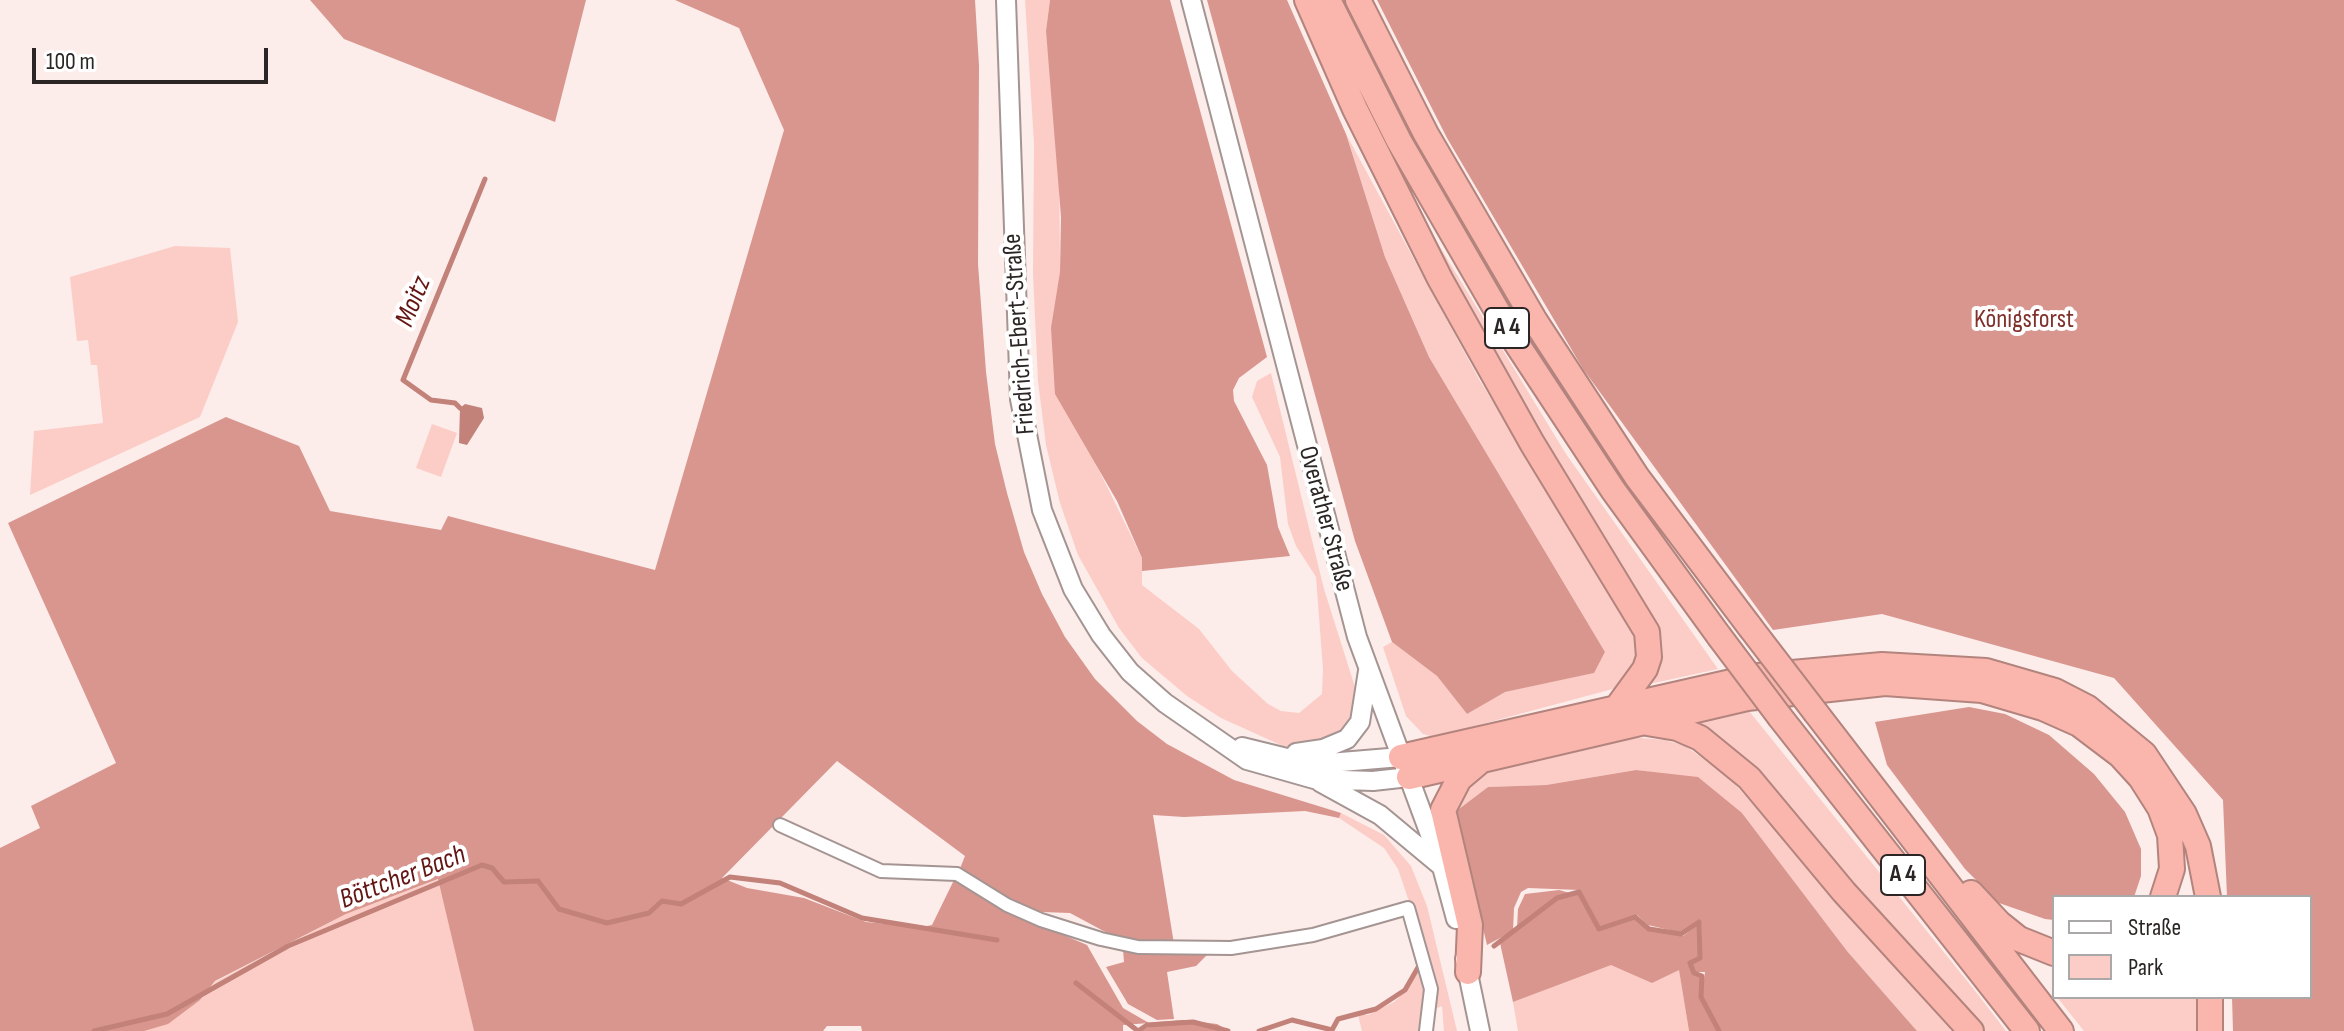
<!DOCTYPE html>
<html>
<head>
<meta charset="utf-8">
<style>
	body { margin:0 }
	#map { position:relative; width:2344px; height:1031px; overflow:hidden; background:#fcecea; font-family:"Sofia Sans Condensed",sans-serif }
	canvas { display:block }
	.legend { position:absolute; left:2052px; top:895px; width:260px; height:104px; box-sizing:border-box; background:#fff; border:2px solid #aaa8a8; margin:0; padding:10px 14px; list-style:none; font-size:24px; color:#2b2625 }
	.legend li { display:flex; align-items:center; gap:16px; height:40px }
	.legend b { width:40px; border:2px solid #aaa8a8 }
	.scale { position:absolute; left:32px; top:48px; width:236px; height:36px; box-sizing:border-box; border:4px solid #2b2625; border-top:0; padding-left:10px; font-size:24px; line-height:28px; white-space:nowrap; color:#2b2625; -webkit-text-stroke:6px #fff; paint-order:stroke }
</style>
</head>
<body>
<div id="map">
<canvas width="2344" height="1031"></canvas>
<ul class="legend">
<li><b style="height:10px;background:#fff"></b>Straße</li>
<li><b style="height:22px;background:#fccdc6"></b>Park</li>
</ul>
<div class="scale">100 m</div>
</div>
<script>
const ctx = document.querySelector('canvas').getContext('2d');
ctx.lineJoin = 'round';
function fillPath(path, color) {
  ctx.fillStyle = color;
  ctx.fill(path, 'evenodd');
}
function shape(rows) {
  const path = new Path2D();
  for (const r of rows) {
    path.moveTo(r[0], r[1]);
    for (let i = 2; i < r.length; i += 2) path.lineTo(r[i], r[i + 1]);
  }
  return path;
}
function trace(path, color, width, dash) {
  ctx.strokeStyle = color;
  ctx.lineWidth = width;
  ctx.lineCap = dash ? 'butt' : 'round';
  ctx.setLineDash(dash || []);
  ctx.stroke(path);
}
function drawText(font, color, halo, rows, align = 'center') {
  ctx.font = font + ' "Sofia Sans Condensed",sans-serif';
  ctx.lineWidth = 8;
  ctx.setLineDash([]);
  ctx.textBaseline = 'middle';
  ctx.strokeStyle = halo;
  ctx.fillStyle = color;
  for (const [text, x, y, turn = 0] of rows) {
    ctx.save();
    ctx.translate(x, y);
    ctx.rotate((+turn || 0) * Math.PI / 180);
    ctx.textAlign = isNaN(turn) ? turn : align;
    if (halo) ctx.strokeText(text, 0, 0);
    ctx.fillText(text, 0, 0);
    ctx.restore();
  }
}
fillPath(shape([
	[1025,0,1050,0,1046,31,1059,160,1060,272,1091,454,1142,558,1142,585,1199,629,1232,671,1268,704,1281,711,1299,713,1322,694,1323,669,1316,577,1296,546,1288,524,1280,457,1252,397,1257,381,1271,373,1324,589,1360,703,1353,722,1342,735,1305,747,1283,746,1221,718,1187,696,1142,658,1119,628,1078,555,1060,503,1046,445,1038,381,1033,274,1034,143],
	[1346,134,1480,381,1629,620,1637,650,1635,665,1620,687,1434,737,1423,734,1406,716,1383,647,1392,642,1437,676,1467,714,1504,692,1593,673,1605,652,1429,357,1385,257],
	[1401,183,1566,454,1718,669,1645,685,1651,668,1562,483],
	[175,246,230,248,238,322,200,417,30,495,34,431,103,423,97,365,91,365,88,340,77,341,70,277],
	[432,424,457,433,441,477,416,468],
	[1749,711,1972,987,2006,1031,1977,1031,1682,725],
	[1628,737,1665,740,1685,746,1727,775,1952,1031,1917,1031,1847,951,1742,813,1660,773,1636,770,1546,785,1488,787,1455,812,1457,797,1483,773],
	[1341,813,1384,835,1411,866,1427,906,1457,1031,1444,1031,1442,1006,1432,1010,1435,978,1398,869,1384,848,1339,818],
	[439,879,474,1031,144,1031,200,1000,215,982,346,914],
	[1611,964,1648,979,1679,969,1689,1031,1518,1031,1513,1002],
	[1422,966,1426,992,1421,1031,1362,1031,1358,1015,1368,1015,1394,1002,1407,990],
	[2057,997,2204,997,2203,1031,2084,1031]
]), '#fccdc6');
fillPath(shape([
	[310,0,586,0,555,122,344,39],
	[675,0,975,0,979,66,978,264,986,372,995,444,1007,493,1024,552,1042,594,1065,637,1095,679,1137,721,1167,744,1234,780,1341,813,1339,818,1305,811,1184,817,1153,815,1174,944,1144,944,1111,935,1070,913,1042,912,1003,897,959,871,965,856,837,761,722,878,747,888,804,898,866,922,922,927,932,925,955,878,1014,914,1087,945,1123,1008,1149,1023,1123,1025,1123,1031,862,1031,861,1026,827,1026,823,1031,474,1031,438,879,346,914,215,981,200,1000,168,1024,144,1031,0,1031,0,848,40,828,31,806,116,763,8,523,226,417,299,446,330,511,441,530,448,516,655,570,784,130,739,28],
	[1050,0,1170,0,1267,357,1239,378,1233,390,1234,401,1267,465,1278,527,1290,556,1142,571,1142,558,1117,501,1055,394,1051,328,1060,272,1061,217,1046,31],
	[1207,0,1287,0,1346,134,1385,257,1429,357,1605,652,1594,673,1505,692,1467,714,1437,676,1392,642,1355,541],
	[1377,0,2344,0,2344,1031,2233,1031,2232,997,2310,997,2310,897,2227,897,2223,800,2114,678,1882,614,1773,630,1583,369,1447,138],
	[1969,707,2005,714,2049,735,2094,774,2125,812,2141,849,2141,876,2134,897,2054,897,2054,920,2045,919,1999,903,1965,869,1887,765,1875,722],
	[1636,770,1698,777,1742,813,1847,951,1917,1031,1720,1031,1702,996,1705,972,1696,972,1692,963,1702,958,1701,920,1682,933,1648,925,1637,915,1600,927,1580,890,1528,888,1521,892,1514,908,1513,931,1487,945,1455,812,1488,787,1546,785],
	[1559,890,1570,893,1555,897,1517,928,1518,909,1525,894],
	[1580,893,1599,930,1637,917,1648,928,1683,936,1699,924,1699,956,1689,962,1694,974,1702,974,1700,997,1718,1031,1689,1031,1679,970,1652,983,1611,965,1513,1002,1500,943,1555,900],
	[1123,950,1212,950,1196,966,1167,972,1174,1019,1157,1020,1128,1004,1106,967,1124,962],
	[1183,1020,1217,1024,1230,1031,1142,1031,1157,1022]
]), '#d8968e');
fillPath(shape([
	[465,404,482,408,484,418,467,445,459,443,460,408]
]), '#c28179');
trace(shape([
	[460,408,455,403,431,400,403,380,485,179],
	[1494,946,1557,898,1579,892,1599,929,1635,917,1649,929,1681,934,1699,922,1700,958,1690,963,1694,973,1702,976,1701,997,1719,1031],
	[1076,983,1138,1031,1147,1025,1193,1022,1228,1031],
	[94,1031,167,1014,288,946,482,865,492,868,504,882,538,881,559,909,607,923,649,913,662,901,681,904,730,877,780,883,862,918,997,940],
	[1259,1031,1292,1020,1332,1030,1338,1019,1376,1009,1405,990,1420,964]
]), '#c28179', 5);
const street = shape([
	[780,825,881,871,957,874,1007,905,1041,920,1101,939,1138,947,1231,948,1313,935,1408,908,1431,989,1426,1031]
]);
const secondary = shape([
	[1006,0,1020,399,1042,510,1073,589,1101,635,1130,672,1165,703,1247,760,1314,779,1373,781,1409,777],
	[1191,0,1357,637,1442,867,1456,919],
	[1242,747,1299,761,1329,763,1401,757],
	[1296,753,1323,749,1347,739,1360,722,1368,671],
	[1320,782,1380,815,1440,865],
	[1465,959,1480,1031]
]);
const highway = shape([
	[1307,0,1355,109,1440,279,1532,443,1647,632,1649,657,1645,669,1618,706],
	[1328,0,1399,141,1511,335,1613,490,1719,636],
	[1358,0,1426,134,1535,321,1637,477,1750,627],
	[1816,713,2061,1031],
	[1780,717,2027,1031],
	[1647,723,1677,728,1700,738,1749,778,1844,892,1971,1031],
	[1401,757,1758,676,1882,665,1986,671,2055,691,2088,708,2144,754,2184,814,2198,846,2208,897],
	[1409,777,1747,698,1885,683,1982,690,2043,708,2079,724,2120,755,2141,778,2160,808,2170,835,2172,869,2163,897],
	[1971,893,1999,923,2019,939,2054,953],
	[1468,972,1470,925,1443,810,1459,779,1478,763],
	[2210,1031,2210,997]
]);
trace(street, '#a49593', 16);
trace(secondary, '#a49593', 22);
trace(highway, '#b2847d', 28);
trace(street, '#fff', 12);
trace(secondary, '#fff', 18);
trace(highway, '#fab6ad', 24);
const highwayBridge = shape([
	[1750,627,1816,713],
	[1719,636,1780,717]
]);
trace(highwayBridge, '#b2847d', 28, []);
trace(highwayBridge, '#fab6ad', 24);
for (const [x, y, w] of [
	[1507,328,44],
	[1903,875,44]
]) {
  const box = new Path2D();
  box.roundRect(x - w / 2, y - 20, w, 40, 6);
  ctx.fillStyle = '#fff';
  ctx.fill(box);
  trace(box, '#2b2625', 2);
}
drawText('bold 24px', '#2b2625', null, [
	["A 4",1507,328],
	["A 4",1903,875]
]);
drawText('26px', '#81312c', '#fff', [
	["Königsforst",2024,320]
]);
drawText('26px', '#2b2625', '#fff', [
	["Friedrich-Ebert-Straße",1020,334,-94],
	["Overather Straße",1325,519,75]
]);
drawText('italic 28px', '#631513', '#fff', [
	["Moitz",414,302,-68],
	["Böttcher Bach",403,878,-21]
]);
</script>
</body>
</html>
